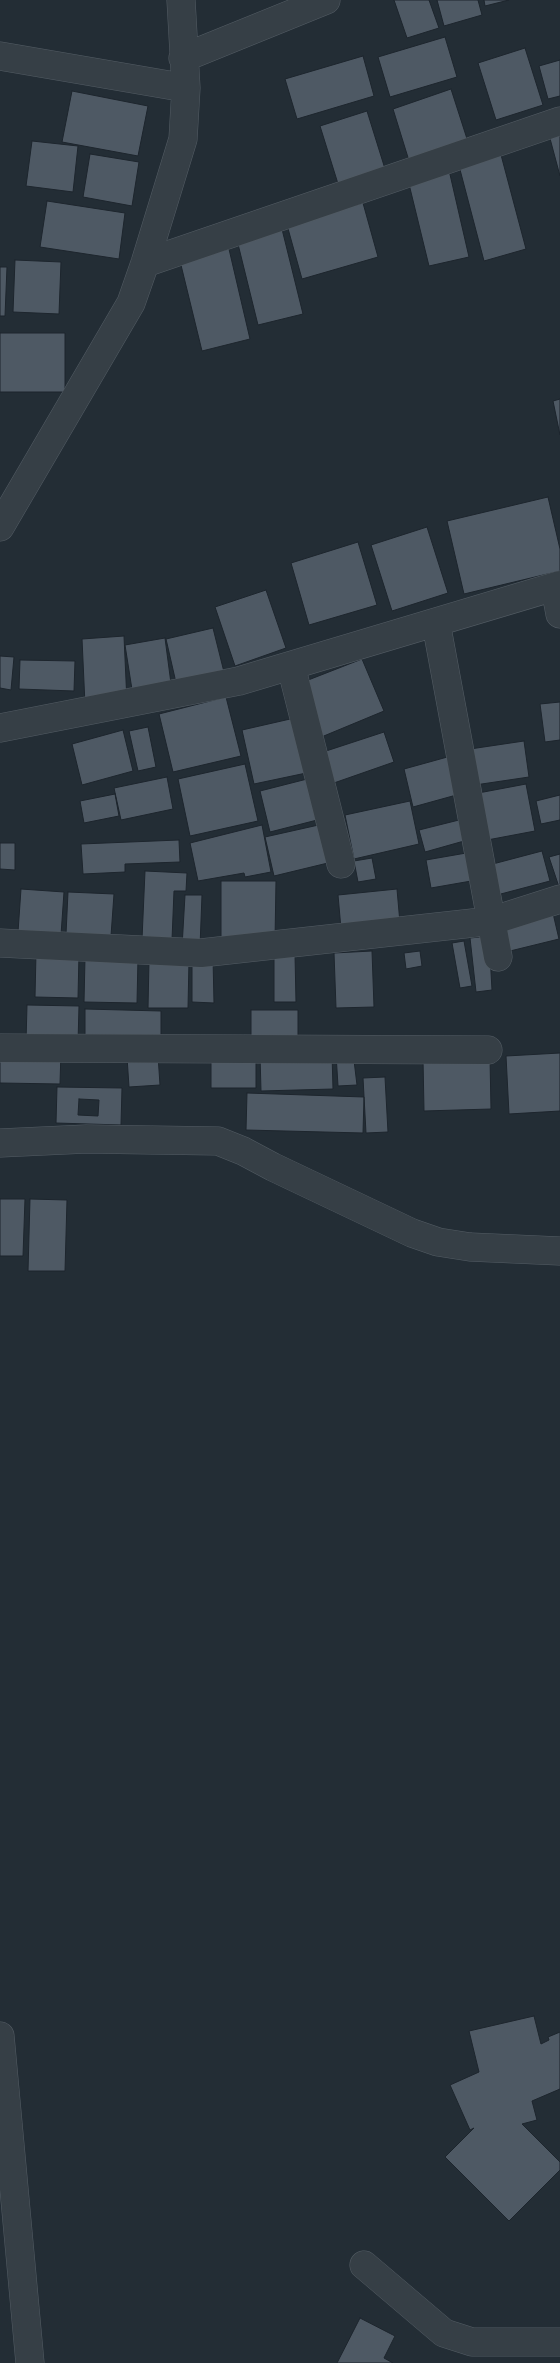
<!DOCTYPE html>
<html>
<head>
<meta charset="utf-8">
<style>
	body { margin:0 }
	canvas { display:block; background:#232d35 }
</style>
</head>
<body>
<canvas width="560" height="2363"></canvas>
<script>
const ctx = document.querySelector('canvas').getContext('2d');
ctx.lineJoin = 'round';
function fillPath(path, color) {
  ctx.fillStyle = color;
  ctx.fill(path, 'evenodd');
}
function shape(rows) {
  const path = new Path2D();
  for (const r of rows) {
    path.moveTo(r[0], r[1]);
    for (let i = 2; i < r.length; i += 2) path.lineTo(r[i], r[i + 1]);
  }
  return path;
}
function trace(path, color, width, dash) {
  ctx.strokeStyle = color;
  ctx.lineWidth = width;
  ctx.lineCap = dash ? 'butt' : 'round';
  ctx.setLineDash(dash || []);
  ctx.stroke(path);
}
const building = shape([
	[394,0,429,0,439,28,407,38,394,0],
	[437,0,478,0,482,15,444,26,437,0],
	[484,0,509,0,485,6,484,0],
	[445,37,457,77,390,97,378,57,445,37],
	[525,48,543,105,496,120,478,63,525,48],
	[363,56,374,96,297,119,285,79,363,56],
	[560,60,560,96,548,99,539,66,560,60],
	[451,89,469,145,410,164,393,109,451,89],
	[72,91,148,106,138,156,62,142,72,91],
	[367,111,386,172,339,187,320,126,367,111],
	[560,127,560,176,548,131,560,127],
	[32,141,78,146,73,192,26,186,32,141],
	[500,151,526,249,484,261,458,162,500,151],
	[90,154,139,162,132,206,83,197,90,154],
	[449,170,469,257,429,266,408,180,449,170],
	[47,201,125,213,119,259,40,247,47,201],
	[363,203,378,257,302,279,287,225,363,203],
	[281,225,303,314,258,325,236,236,281,225],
	[229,249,250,339,202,351,180,261,229,249],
	[15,260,61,262,59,314,13,312,15,260],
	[0,267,7,267,5,316,0,316,0,267],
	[0,333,65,333,65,392,0,392,0,333],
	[560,399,560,435,553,401,560,399],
	[548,497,560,549,560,571,464,594,447,521,548,497],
	[427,527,448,593,392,611,371,545,427,527],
	[358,542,377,605,309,625,291,563,358,542],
	[266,590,286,648,235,666,215,607,266,590],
	[213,628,225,676,177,687,166,639,213,628],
	[124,636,127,702,85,705,82,639,124,636],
	[165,638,172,691,133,696,125,645,165,638],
	[0,656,14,657,11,690,0,688,0,656],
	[362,659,384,711,319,738,298,684,362,659],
	[20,660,75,661,74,691,19,689,20,660],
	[226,697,241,756,173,772,159,714,226,697],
	[560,702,560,740,545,742,540,704,560,702],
	[299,717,311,772,254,784,242,730,299,717],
	[148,727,156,767,138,771,129,731,148,727],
	[123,730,133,771,82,785,72,744,123,730],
	[384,732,394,762,331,784,320,753,384,732],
	[524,741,529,777,475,785,470,749,524,741],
	[451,756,460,794,413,807,404,769,451,756],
	[245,764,258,821,190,836,178,779,245,764],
	[167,777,173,809,121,820,114,788,167,777],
	[315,777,325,818,270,832,260,791,315,777],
	[526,784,535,831,482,841,473,794,526,784],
	[115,794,119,816,84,823,80,801,115,794],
	[560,795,560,820,541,824,536,801,560,795],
	[410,801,419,844,354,859,345,815,410,801],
	[459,820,464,841,425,852,419,830,459,820],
	[323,824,332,862,274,876,265,837,323,824],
	[262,825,271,872,245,877,244,873,198,881,190,843,262,825],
	[179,840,180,862,125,864,125,872,83,874,81,844,179,840],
	[0,843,15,843,15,870,0,869,0,843],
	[542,851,550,881,497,895,489,865,542,851],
	[472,852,477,880,431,888,426,860,472,852],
	[560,854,560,890,549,857,560,854],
	[372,858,376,879,358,882,354,861,372,858],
	[145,871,187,873,186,891,174,891,172,940,142,939,145,871],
	[221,881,276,881,275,940,221,939,221,881],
	[21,889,64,892,61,935,18,932,21,889],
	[397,889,400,923,341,929,338,895,397,889],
	[68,892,114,894,111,936,66,934,68,892],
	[185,895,202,895,200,947,182,947,185,895],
	[552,909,559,939,506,952,500,922,552,909],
	[489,936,492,990,476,992,470,938,489,936],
	[464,941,472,986,460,988,452,943,464,941],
	[372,951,374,1007,336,1008,334,953,372,951],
	[420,951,422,966,406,969,404,953,420,951],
	[36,953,79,954,78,998,35,997,36,953],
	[295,954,296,1002,274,1002,274,955,295,954],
	[213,957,214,1003,192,1002,192,958,213,957],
	[85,958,138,958,137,1003,84,1002,85,958],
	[149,960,189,961,188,1008,148,1008,149,960],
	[27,1005,79,1006,78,1043,26,1042,27,1005],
	[85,1009,161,1011,161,1042,85,1041,85,1009],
	[251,1010,298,1010,298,1042,251,1043,251,1010],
	[0,1050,61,1051,60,1084,0,1083,0,1050],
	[353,1052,357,1085,338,1086,336,1054,353,1052],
	[332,1053,333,1089,261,1091,260,1055,332,1053],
	[560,1053,560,1111,509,1114,506,1056,560,1053],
	[158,1055,160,1085,129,1087,127,1057,158,1055],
	[211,1055,256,1055,256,1088,211,1088,211,1055],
	[490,1057,491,1109,424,1111,423,1059,490,1057],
	[385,1077,388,1132,366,1133,363,1078,385,1077],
	[57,1087,122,1088,121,1125,56,1123,57,1087],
	[79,1099,99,1100,98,1116,78,1115,79,1099],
	[247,1093,364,1097,363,1133,246,1130,247,1093],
	[0,1199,25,1199,23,1256,0,1256,0,1199],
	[30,1199,67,1200,65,1271,28,1271,30,1199],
	[534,2016,541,2044,549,2040,548,2037,560,2032,560,2089,532,2101,537,2120,522,2124,560,2162,560,2170,509,2221,445,2157,474,2128,470,2130,450,2085,479,2072,469,2031,534,2016],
	[360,2318,395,2336,384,2358,393,2363,337,2363,360,2318]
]);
fillPath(building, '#4e5964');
trace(building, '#1d252d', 1);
const minor = shape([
	[0,56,186,88],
	[183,58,326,0],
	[145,263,560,121],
	[0,527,131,303,145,263,183,139,186,88,181,0],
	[555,587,560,614],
	[436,623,498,957],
	[291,666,341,864],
	[0,728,239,681,560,585],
	[0,943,201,953,491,921,560,899],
	[0,1048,488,1050],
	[0,1143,86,1139,218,1141,243,1151,273,1167,412,1233,438,1242,470,1247,560,1251],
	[0,2036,30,2363],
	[364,2265,444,2333,472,2342,560,2342]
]);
trace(minor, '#535c64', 29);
trace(minor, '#363f46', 28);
</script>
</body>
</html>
